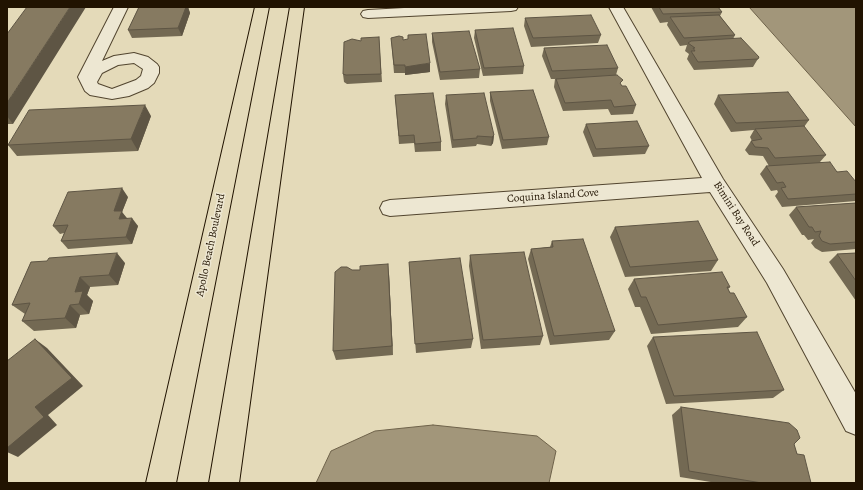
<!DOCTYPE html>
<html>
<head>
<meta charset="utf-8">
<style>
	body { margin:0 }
	#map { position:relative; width:863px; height:490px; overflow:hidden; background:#e4dab9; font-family:Alegreya,serif }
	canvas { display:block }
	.frame { position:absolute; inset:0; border:8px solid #211301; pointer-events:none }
</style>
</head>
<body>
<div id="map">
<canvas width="863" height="490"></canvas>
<div class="frame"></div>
</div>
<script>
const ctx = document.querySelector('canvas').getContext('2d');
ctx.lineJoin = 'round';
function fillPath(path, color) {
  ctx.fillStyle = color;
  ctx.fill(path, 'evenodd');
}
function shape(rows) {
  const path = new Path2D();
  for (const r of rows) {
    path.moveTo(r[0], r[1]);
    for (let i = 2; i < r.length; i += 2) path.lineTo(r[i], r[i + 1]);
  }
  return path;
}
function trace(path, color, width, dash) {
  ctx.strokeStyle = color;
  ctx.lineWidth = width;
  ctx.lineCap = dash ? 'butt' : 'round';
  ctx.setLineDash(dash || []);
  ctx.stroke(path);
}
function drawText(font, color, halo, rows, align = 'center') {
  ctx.font = font + ' Alegreya,serif';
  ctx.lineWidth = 3;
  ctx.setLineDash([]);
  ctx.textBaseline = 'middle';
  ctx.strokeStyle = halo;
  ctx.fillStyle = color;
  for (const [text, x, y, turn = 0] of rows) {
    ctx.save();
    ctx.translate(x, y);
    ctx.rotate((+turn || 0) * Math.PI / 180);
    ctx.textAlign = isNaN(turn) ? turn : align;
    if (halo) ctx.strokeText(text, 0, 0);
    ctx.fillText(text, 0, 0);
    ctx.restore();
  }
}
const water = shape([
	[749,7,856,7,856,127,749,7],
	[433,425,537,436,556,451,549,483,316,483,331,451,375,431,433,425]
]);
fillPath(water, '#a2967a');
trace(water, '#6e624a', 1);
const minor = shape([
	[114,7,128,7,102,61,114,56,134,53,148,57,157,64,159,67,159,73,154,83,148,88,129,96,112,99,90,95,85,91,78,77,114,7],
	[134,63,143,69,141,76,136,80,112,89,98,84,97,82,102,73,118,65,134,63],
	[422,7,518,7,516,10,511,11,368,18,363,17,361,14,363,11,368,10,422,7],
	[609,7,623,7,723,179,783,269,856,394,856,435,846,431,767,283,710,192,390,216,383,214,380,208,383,202,390,200,702,178,609,7]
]);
const major = shape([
	[255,7,269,7,176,483,146,483,255,7],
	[290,7,304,7,239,483,209,483,290,7]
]);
trace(minor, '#52452f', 2);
trace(major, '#211301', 2);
fillPath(minor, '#ede7d2');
fillPath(major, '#e4dab9');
fillPath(shape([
	[139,7,188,7,190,13,182,36,132,38,128,30],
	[651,7,718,7,722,12,720,16,735,35,733,39,759,57,753,67,694,70,687,59,689,54,685,51,687,45,680,46,667,25,668,22,660,23],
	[525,18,601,35,598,43,531,47,524,26],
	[475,30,524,66,523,74,483,76,474,38],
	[432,33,480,69,479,78,440,80,432,42],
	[7,34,13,124,7,124],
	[379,37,382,82,347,84,344,82,343,74,361,41],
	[391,38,403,40,430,72,405,75,405,73,394,73],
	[544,48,618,68,616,75,621,86,636,105,633,114,611,115,608,109,563,111,554,87,555,79,551,79,542,56],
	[490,92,549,137,547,145,502,149,490,101],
	[395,95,441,142,441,151,415,152,414,143,399,144],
	[446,95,494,135,493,143,491,146,477,144,476,146,452,148,445,104],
	[718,95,809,120,804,127,826,155,820,162,856,182,856,201,782,207,775,196,778,192,777,190,771,191,760,174,766,166,769,166,763,156,749,155,745,150,751,141,752,141,750,137,754,130,731,132,714,104],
	[151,116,138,151,17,156,8,145],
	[586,124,649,146,645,154,593,157,583,132],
	[128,197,122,212,127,218,138,226,132,244,68,249,61,241,64,233,60,234,53,226],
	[856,203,856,249,822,252,815,248,811,243,814,239,808,240,804,235,802,235,789,215,796,207],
	[615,227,718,260,711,271,625,277,610,237],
	[552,241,615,331,609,340,550,345,528,259,531,249,550,247],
	[856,253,856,301,829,262,837,254],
	[470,255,543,336,540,345,481,349,469,266],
	[31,262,125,263,118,285,90,287,87,295,93,301,89,314,80,315,76,328,34,331,22,321,25,314,12,305],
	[409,262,473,339,471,348,416,353],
	[352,270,389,274,393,355,336,360,333,351],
	[634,279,730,287,728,289,730,293,747,317,738,327,651,334,640,307,635,307,628,289],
	[653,337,784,390,773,398,666,404,647,346],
	[681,407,794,444,797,454,811,483,717,483,680,477,672,415]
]), '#736953');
fillPath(shape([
	[70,7,86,7,13,124,7,116,7,103],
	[186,7,188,7,190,13,182,36,178,28],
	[430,63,430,72,405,75,405,67],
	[145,105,151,116,138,151,131,139],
	[494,135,493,143,491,146,492,137],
	[122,188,128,197,122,212,127,219,125,227,114,211],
	[132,218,138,226,132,244,126,237],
	[117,253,125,263,118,285,109,275],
	[388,264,389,274,393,355,392,346],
	[80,277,90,287,87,295,93,301,89,314,79,304,75,292],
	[70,305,80,315,76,328,65,318],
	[35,339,47,348,83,386,48,415,57,425,18,457,7,452,7,448,35,407]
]), '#5e5544');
const building = shape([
	[27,7,70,7,7,103,7,34,27,7],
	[139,7,186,7,178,28,128,30,139,7],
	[659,7,718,7,722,12,663,14,659,7],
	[591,15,601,35,533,38,525,18,591,15],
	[719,15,735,35,684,38,670,17,719,15],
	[513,28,524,66,484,68,475,30,513,28],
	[469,31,480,69,440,72,432,33,469,31],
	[426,34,430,63,405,67,405,65,394,65,391,38,399,36,403,37,403,40,408,39,408,35,426,34],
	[379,37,381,74,346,75,343,74,344,42,352,39,361,41,361,38,379,37],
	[741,38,759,57,758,59,698,62,691,51,695,51,693,48,695,48,688,43,691,41,741,38],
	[607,45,618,68,552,71,544,48,607,45],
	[617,75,623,80,620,83,622,86,626,86,636,105,614,107,611,100,565,103,556,79,617,75],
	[533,90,549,137,503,140,490,92,533,90],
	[788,92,809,120,736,123,718,95,788,92],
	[433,93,441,142,415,144,414,135,399,136,395,95,433,93],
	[484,93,494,135,492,137,477,136,477,138,453,140,446,95,484,93],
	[145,105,131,139,8,145,29,110,145,105],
	[637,121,649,146,596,149,586,124,637,121],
	[804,126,826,155,775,158,768,148,755,147,751,141,762,139,755,129,804,126],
	[830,162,837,172,847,171,856,182,856,194,788,199,781,188,786,187,783,182,777,183,766,166,830,162],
	[122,188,114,211,122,211,119,219,132,218,126,237,61,241,68,225,53,226,68,192,122,188],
	[856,203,856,242,830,244,822,241,819,236,821,231,815,232,812,227,809,227,796,207,856,203],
	[698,221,718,260,630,267,615,227,698,221],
	[583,239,615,331,554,336,531,249,553,247,552,241,583,239],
	[524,252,543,336,483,340,470,255,524,252],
	[117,253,109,275,80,277,75,292,83,291,79,304,70,305,65,318,22,321,30,303,12,305,31,262,47,261,49,258,117,253],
	[856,253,856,281,837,254,856,253],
	[460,258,473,339,415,344,409,262,460,258],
	[388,264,392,346,333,351,335,272,341,267,347,267,352,270,360,270,360,266,388,264],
	[722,272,730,287,727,287,730,293,734,293,747,317,658,325,646,297,641,297,634,279,722,272],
	[757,332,784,390,674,396,653,337,757,332],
	[35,339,72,378,35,407,44,417,7,448,7,361,35,339],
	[681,407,789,423,797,430,800,438,794,444,797,454,804,455,811,483,762,483,689,471,681,407]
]);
fillPath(building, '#867a61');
trace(building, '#5e5544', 1);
drawText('11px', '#211301', '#ede7d2', [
	["Coquina Island Cove",553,196,-4],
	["Bimini Bay Road",736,214,57],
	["Apollo Beach Boulevard",211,245,-78]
]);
</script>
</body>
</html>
